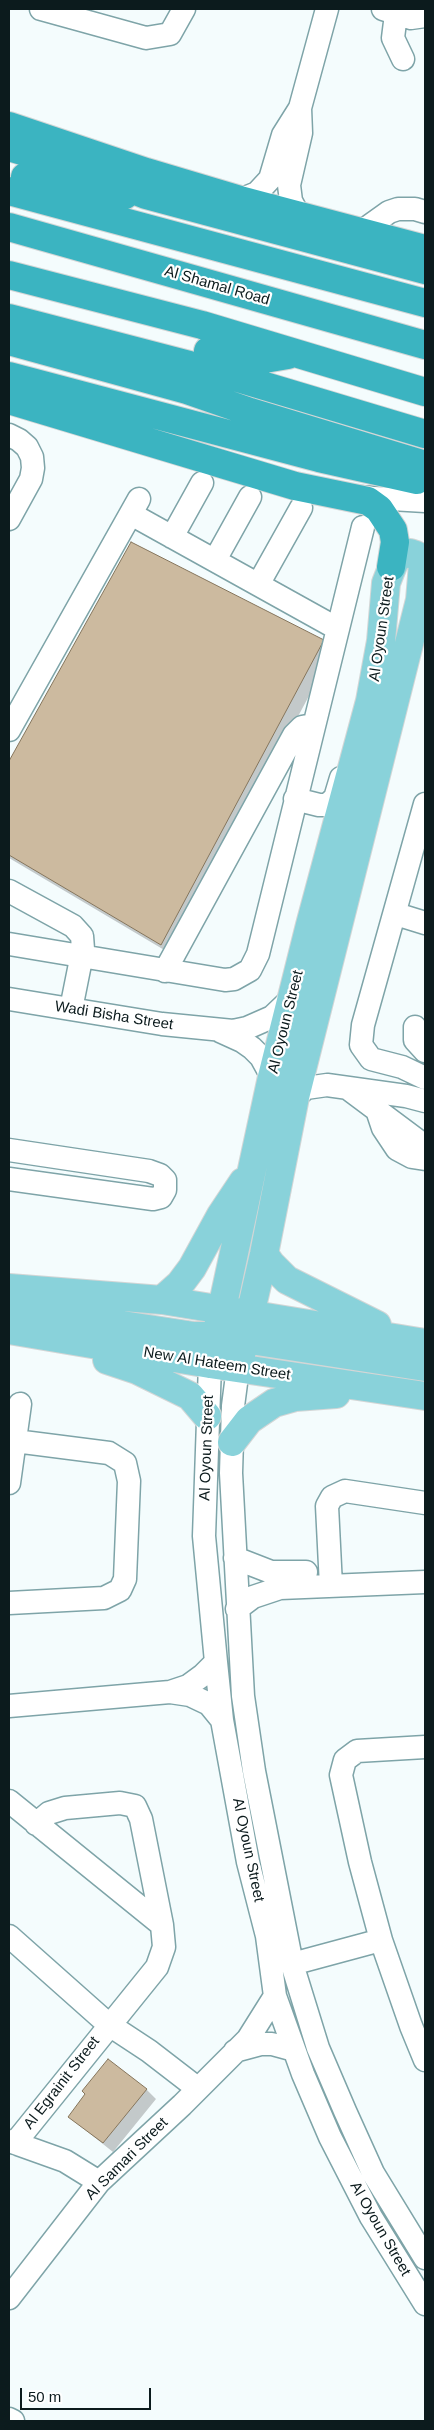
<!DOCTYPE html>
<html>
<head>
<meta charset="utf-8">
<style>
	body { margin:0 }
	#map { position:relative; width:434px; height:2430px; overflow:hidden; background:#f4fcfd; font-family:Helvetica,sans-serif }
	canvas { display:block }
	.frame { position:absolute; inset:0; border:10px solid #0c1b1d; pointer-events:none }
	.scale { position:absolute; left:20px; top:2388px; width:131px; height:22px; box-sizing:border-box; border:2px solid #0c1b1d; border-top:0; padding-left:6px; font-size:15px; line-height:18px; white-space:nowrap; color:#0c1b1d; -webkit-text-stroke:4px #fff; paint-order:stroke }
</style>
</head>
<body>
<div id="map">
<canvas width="434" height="2430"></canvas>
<div class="frame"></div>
<div class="scale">50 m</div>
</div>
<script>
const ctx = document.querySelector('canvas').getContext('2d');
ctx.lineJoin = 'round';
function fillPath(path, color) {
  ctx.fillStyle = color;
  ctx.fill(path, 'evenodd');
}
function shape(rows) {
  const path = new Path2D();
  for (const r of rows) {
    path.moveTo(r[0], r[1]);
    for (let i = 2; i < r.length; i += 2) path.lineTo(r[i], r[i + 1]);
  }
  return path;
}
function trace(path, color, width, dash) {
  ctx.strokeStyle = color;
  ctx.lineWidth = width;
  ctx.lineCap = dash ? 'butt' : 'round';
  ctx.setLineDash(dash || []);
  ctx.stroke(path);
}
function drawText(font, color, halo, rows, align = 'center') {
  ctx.font = font + ' Helvetica,sans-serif';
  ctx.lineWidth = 4.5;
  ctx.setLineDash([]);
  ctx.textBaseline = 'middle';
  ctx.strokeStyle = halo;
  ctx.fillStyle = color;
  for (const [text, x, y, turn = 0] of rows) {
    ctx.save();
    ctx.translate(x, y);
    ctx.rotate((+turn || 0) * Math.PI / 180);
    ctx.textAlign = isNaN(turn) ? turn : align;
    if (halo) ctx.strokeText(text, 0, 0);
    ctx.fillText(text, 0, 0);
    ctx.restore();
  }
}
fillPath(shape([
	[131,544,323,641,333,651,171,954,9,858,9,764],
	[146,2089,156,2099,113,2152,69,2117]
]), '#0003');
const building = shape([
	[131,542,324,640,161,945,9,855,9,761,131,542],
	[108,2059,147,2089,103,2143,68,2117,85,2094,82,2091,108,2059]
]);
fillPath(building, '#ccba9f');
trace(building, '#85755c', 1);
const minor = shape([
	[41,9,146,38,170,34,184,9],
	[383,9,411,18,425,16],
	[396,14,393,38,403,59],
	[240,200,257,193,270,179,283,135,300,108,327,9],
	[299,216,291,201,289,185,301,133,300,108],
	[361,232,389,212,398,209,415,209,425,212],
	[9,435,19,440,27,447,32,457,33,468,31,479,9,519],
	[357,497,425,501],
	[131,514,338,629],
	[172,537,202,483],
	[215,560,250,497],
	[259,583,301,508],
	[9,730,139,499],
	[295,799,319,805,327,805,335,798,341,778],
	[425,804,363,1025,361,1045,371,1059,402,1067,425,1078],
	[9,891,73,926,82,936,83,949,71,1009],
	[396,914,425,923],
	[9,944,225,980,234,979,250,970,258,954,363,527],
	[165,971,294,735,302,727,313,725],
	[9,999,162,1024,233,1031,247,1028,272,1017,292,998],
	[415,1027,415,1040,425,1051],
	[220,1031,242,1041,252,1048,261,1057,272,1077],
	[350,1090,425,1146],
	[295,1097,306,1088,327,1085,406,1096,425,1101],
	[378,1113,383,1128,397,1149,412,1157,425,1159],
	[9,1150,149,1171,160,1175,165,1180,165,1190,161,1197,153,1199,9,1179],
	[210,1364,204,1536,216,1662,222,1720,248,1862,267,1936,275,1996,303,2074,330,2137,371,2217,425,2304],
	[238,1368,233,1406,231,1473,243,1696,254,1771,292,1964,318,2048,345,2111,373,2173,425,2258],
	[9,1483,20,1404],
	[235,1558,271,1572,306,1572],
	[331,1586,327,1506,332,1497,345,1491,425,1503],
	[9,1603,104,1598,120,1590,125,1579,129,1481,125,1463,109,1453,15,1441],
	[237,1609,253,1597,280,1588,425,1582],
	[170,1692,188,1686,203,1675,216,1662],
	[9,1706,170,1692,190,1695,209,1704,222,1720],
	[425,1747,357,1751,345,1760,341,1775,360,1862,381,1940,411,2026,425,2060],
	[9,1801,162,1925],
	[9,1936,108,2024,149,2051,197,2088],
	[292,1964,381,1940],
	[235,2051,261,2044,272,2044,294,2050],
	[9,2141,65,2161,99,2182],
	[15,2143,157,1967,164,1947,162,1925,141,1819,135,1806,120,1803,65,1808,49,1813,36,1824],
	[9,2298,99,2182,182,2105,248,2039,275,1996],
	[9,2419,13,2421]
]);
const major = shape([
	[264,1254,271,1264,287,1280,377,1325],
	[9,1288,162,1300,425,1343],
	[162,1300,180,1284,192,1268,221,1215,243,1182],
	[9,1314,57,1315,194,1336,215,1336,231,1329],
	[9,1330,210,1364,425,1396],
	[227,1344,244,1339,425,1367],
	[107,1360,137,1370,190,1396,207,1416],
	[210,1364,272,1077,310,925,370,701,381,641,386,583,395,560,404,553,410,553,416,555,423,564,420,600,295,1097,264,1254,238,1368],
	[232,1442,249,1420,274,1403,295,1397,336,1394]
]);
const highway = shape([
	[9,126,146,172,240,200,425,249],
	[9,147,79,168,146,195,425,270],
	[25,177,93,193,125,195],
	[9,191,425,303],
	[9,227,425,345],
	[9,275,202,325,425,392],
	[9,318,228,375,425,434],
	[9,341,187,390,250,412,425,465],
	[208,351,253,361,288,355],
	[9,376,319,458,417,480],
	[9,400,295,486,368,501,379,509,393,530,395,542,391,567]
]);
trace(minor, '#7ea4a8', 25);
trace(major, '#d3d6d6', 30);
trace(highway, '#d3d6d6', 30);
trace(minor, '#fff', 22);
trace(major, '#89d2da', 28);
trace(highway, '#3bb4c1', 28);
drawText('15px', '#0c1b1d', '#fff', [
	["Al Shamal Road",217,286,16],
	["Al Oyoun Street",382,629,-82],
	["Wadi Bisha Street",114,1016,9],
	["Al Oyoun Street",286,1022,-76],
	["New Al Hateem Street",217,1364,9],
	["Al Oyoun Street",207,1448,-88],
	["Al Oyoun Street",248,1850,78],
	["Al Egrainit Street",62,2083,-52],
	["Al Samari Street",127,2159,-45],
	["Al Oyoun Street",380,2229,60]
]);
</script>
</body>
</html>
